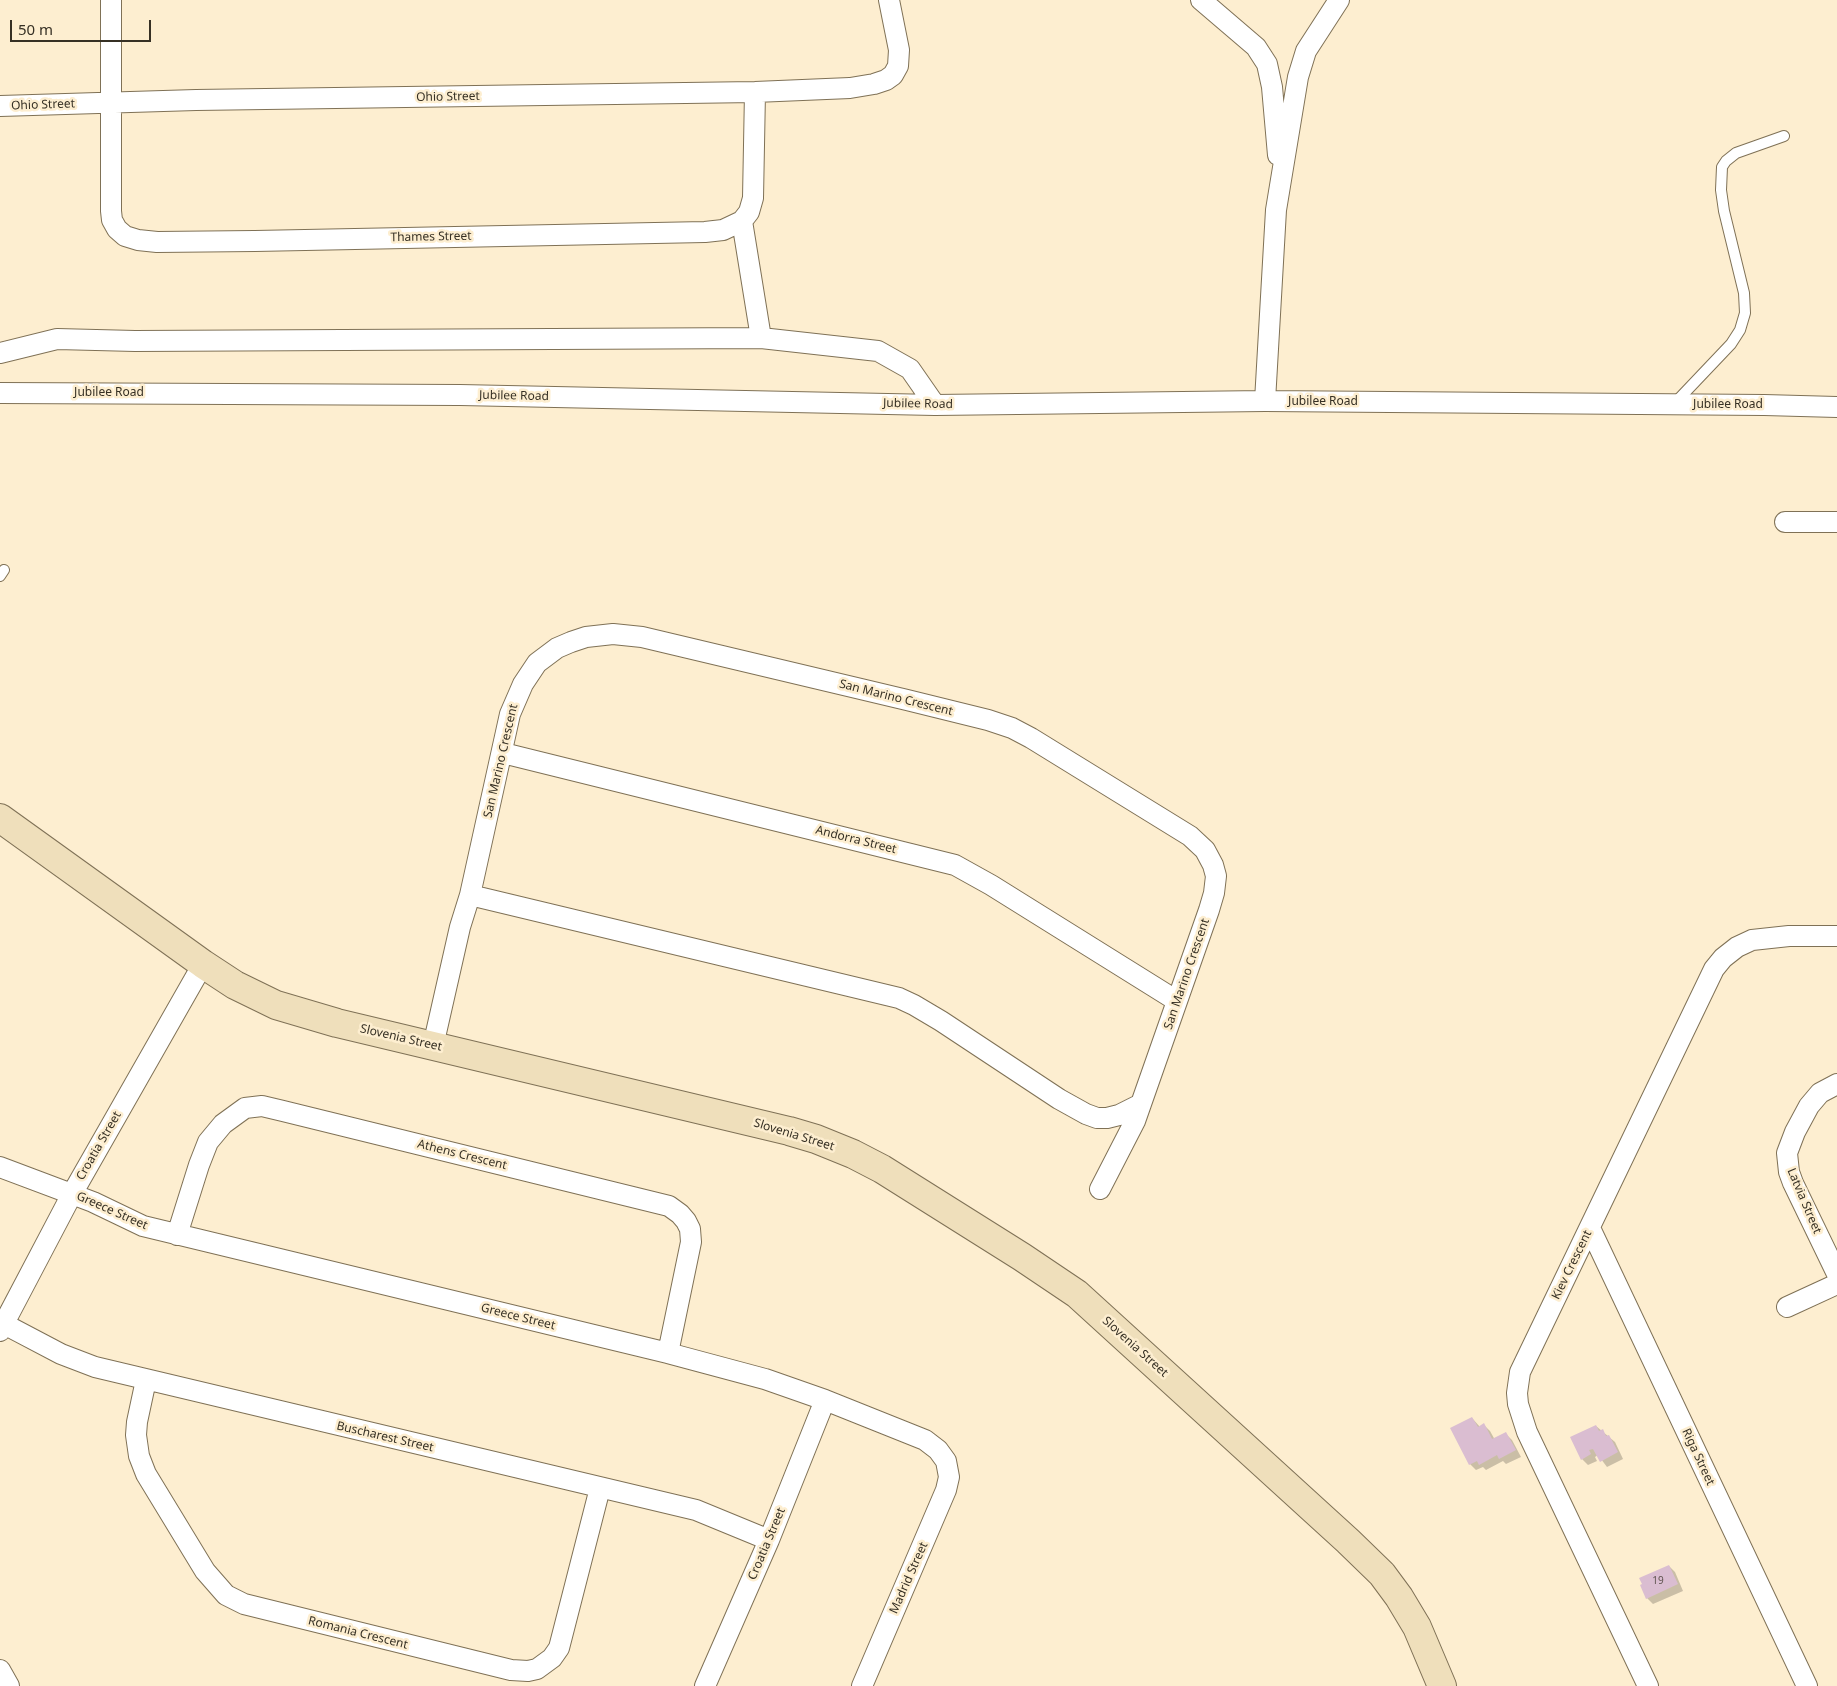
<!DOCTYPE html>
<html>
<head>
<meta charset="utf-8">
<style>
	body { margin:0 }
	#map { position:relative; width:1837px; height:1686px; overflow:hidden; background:#fdeed0; font-family:"Noto Sans",sans-serif }
	canvas { display:block }
	.scale { position:absolute; left:10px; top:20px; width:141px; height:22px; box-sizing:border-box; border:2px solid #363024; border-top:0; padding-left:6px; font-size:15px; line-height:18px; white-space:nowrap; color:#363024; -webkit-text-stroke:4px #fdeed0; paint-order:stroke }
</style>
</head>
<body>
<div id="map">
<canvas width="1837" height="1686"></canvas>
<div class="scale">50 m</div>
</div>
<script>
const ctx = document.querySelector('canvas').getContext('2d');
ctx.lineJoin = 'round';
function fillPath(path, color) {
  ctx.fillStyle = color;
  ctx.fill(path, 'evenodd');
}
function shape(rows) {
  const path = new Path2D();
  for (const r of rows) {
    path.moveTo(r[0], r[1]);
    for (let i = 2; i < r.length; i += 2) path.lineTo(r[i], r[i + 1]);
  }
  return path;
}
function trace(path, color, width, dash) {
  ctx.strokeStyle = color;
  ctx.lineWidth = width;
  ctx.lineCap = dash ? 'butt' : 'round';
  ctx.setLineDash(dash || []);
  ctx.stroke(path);
}
function drawText(font, color, halo, rows, align = 'center') {
  ctx.font = font + ' "Noto Sans",sans-serif';
  ctx.lineWidth = 5;
  ctx.setLineDash([]);
  ctx.textBaseline = 'middle';
  ctx.strokeStyle = halo;
  ctx.fillStyle = color;
  for (const [text, x, y, turn = 0] of rows) {
    ctx.save();
    ctx.translate(x, y);
    ctx.rotate((+turn || 0) * Math.PI / 180);
    ctx.textAlign = isNaN(turn) ? turn : align;
    if (halo) ctx.strokeText(text, 0, 0);
    ctx.fillText(text, 0, 0);
    ctx.restore();
  }
}
fillPath(shape([
	[1472,1418,1480,1427,1484,1425,1490,1431,1495,1440,1506,1434,1512,1440,1521,1457,1506,1464,1503,1461,1486,1470,1483,1467,1476,1470,1470,1464],
	[1596,1426,1615,1442,1623,1459,1607,1467,1598,1455,1595,1457,1597,1461,1588,1465,1582,1459],
	[1669,1566,1675,1572,1683,1591,1653,1604,1647,1598]
]), '#0003');
fillPath(shape([
	[1472,1417,1478,1427,1484,1423,1492,1439,1506,1432,1516,1450,1499,1459,1497,1455,1479,1465,1477,1461,1469,1465,1450,1428],
	[1596,1425,1599,1431,1603,1429,1606,1436,1609,1435,1618,1452,1600,1462,1593,1449,1589,1450,1591,1454,1581,1460,1570,1437],
	[1669,1565,1678,1584,1646,1599,1640,1585,1642,1584,1639,1578]
]), '#dabdd1');
const lane = shape([
	[1674,404,1731,344,1740,330,1745,313,1744,293,1724,211,1721,190,1722,167,1726,161,1736,153,1784,136],
	[0,576,4,570]
]);
const street = shape([
	[111,0,111,211,112,220,117,229,125,236,138,240,157,242,255,241,705,232,723,230,742,221,749,212,753,198,755,92],
	[1201,0,1256,47,1267,64,1272,87,1278,155],
	[0,106,196,100,755,92,850,88,874,84,886,80,893,75,898,66,899,50,889,0],
	[742,221,761,338],
	[0,353,57,339,135,341,761,338,878,351,910,369,935,405],
	[0,393,460,395,935,405,1265,401,1764,405,1837,407],
	[1265,401,1276,210,1298,77,1306,51,1339,0],
	[1785,522,1837,522],
	[503,753,955,865,991,885,1177,1001],
	[470,895,899,998,914,1005,941,1021,1059,1099,1086,1114,1097,1118,1107,1118,1119,1115,1141,1104],
	[433,1046,460,927,470,895,510,714,523,684,537,663,557,648,571,642,586,637,613,634,642,637,907,700,988,720,1012,728,1031,738,1190,836,1205,850,1213,865,1216,876,1214,893,1209,910,1135,1121,1100,1189],
	[1837,1084,1820,1093,1809,1106,1795,1132,1787,1153,1789,1172,1793,1183,1837,1274],
	[0,1167,93,1202,143,1226,668,1353,765,1379,825,1400,925,1440,938,1450,946,1461,949,1477,946,1490,862,1686],
	[1590,1228,1807,1686],
	[177,1235,199,1165,208,1142,223,1124,245,1108,262,1106,283,1111,669,1206,680,1214,686,1221,690,1229,691,1242,668,1353],
	[1787,1307,1837,1284],
	[4,1324,61,1354,95,1367,696,1510,769,1540],
	[0,1331,72,1194,203,964],
	[146,1380,137,1422,136,1435,139,1456,146,1474,205,1571,226,1595,244,1604,511,1670,528,1671,537,1669,552,1658,559,1648,600,1488],
	[0,1670,9,1686],
	[705,1686,769,1540,825,1400],
	[1648,1686,1527,1432,1518,1404,1517,1393,1520,1372,1714,969,1723,958,1737,947,1752,940,1789,936,1837,936]
]);
const secondary = shape([
	[0,818,203,964,235,985,276,1005,337,1023,789,1131,816,1139,853,1154,882,1169,1022,1257,1077,1294,1348,1541,1382,1574,1399,1597,1417,1627,1442,1686]
]);
trace(lane, '#7f7156', 12);
trace(street, '#7f7156', 22);
trace(secondary, '#7f7156', 30);
trace(lane, '#fff', 10);
trace(street, '#fff', 20);
trace(secondary, '#efdfbb', 28);
drawText('10px', '#5f534f', null, [
	["19",1658,1581]
]);
drawText('12px', '#363024', '#fdeed0', [
	["Ohio Street",448,97,-1],
	["Ohio Street",43,105,-2],
	["Thames Street",431,237,-1],
	["Jubilee Road",109,393],
	["Jubilee Road",514,396,1],
	["Jubilee Road",1323,402],
	["Jubilee Road",918,404,1],
	["Jubilee Road",1728,405],
	["San Marino Crescent",896,698,14],
	["San Marino Crescent",501,761,-77],
	["Andorra Street",856,840,14],
	["San Marino Crescent",1187,974,-71],
	["Slovenia Street",401,1038,13],
	["Slovenia Street",794,1135,17],
	["Croatia Street",99,1146,-60],
	["Athens Crescent",462,1155,14],
	["Latvia Street",1804,1201,67],
	["Greece Street",112,1211,24],
	["Kiev Crescent",1572,1265,-64],
	["Greece Street",518,1317,14],
	["Slovenia Street",1135,1347,42],
	["Buscharest Street",385,1437,13],
	["Riga Street",1698,1457,65],
	["Croatia Street",767,1544,-67],
	["Madrid Street",909,1578,-66],
	["Romania Crescent",358,1633,14]
]);
</script>
</body>
</html>
